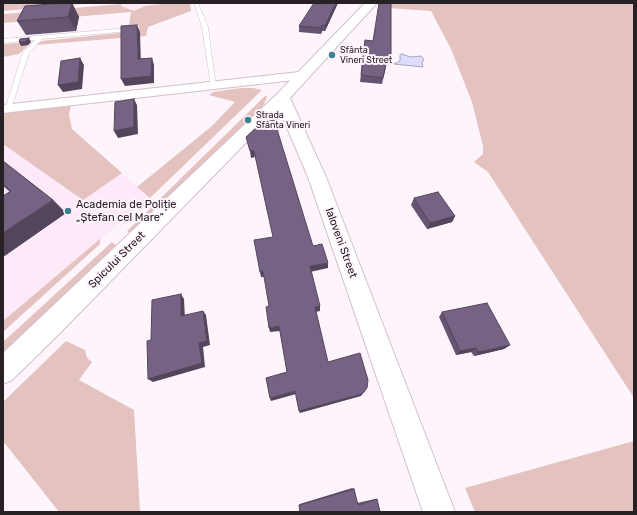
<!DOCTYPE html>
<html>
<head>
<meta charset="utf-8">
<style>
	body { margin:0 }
	#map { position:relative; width:637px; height:515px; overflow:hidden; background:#fef5fc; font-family:Rubik,sans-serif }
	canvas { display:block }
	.frame { position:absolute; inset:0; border:4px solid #272025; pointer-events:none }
</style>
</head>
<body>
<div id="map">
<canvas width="637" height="515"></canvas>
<div class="frame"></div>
</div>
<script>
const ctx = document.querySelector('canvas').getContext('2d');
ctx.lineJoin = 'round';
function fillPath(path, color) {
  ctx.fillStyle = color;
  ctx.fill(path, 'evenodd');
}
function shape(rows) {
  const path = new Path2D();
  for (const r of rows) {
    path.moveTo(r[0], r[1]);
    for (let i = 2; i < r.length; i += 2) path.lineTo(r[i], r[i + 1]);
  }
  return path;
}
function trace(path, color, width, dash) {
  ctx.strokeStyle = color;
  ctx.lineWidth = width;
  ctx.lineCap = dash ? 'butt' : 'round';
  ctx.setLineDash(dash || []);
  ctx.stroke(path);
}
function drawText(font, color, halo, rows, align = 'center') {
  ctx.font = font + ' Rubik,sans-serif';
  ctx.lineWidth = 4;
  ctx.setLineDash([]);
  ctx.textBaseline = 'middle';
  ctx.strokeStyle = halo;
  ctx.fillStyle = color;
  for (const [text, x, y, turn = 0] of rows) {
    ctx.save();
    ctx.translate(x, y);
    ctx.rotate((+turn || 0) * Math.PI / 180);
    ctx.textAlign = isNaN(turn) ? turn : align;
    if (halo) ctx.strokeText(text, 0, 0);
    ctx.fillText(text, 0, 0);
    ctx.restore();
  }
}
fillPath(shape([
	[121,3,190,3,191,11,139,28,136,12,121,6],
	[69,115,72,129,150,198,3,321,3,126]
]), '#fee9f9');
fillPath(shape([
	[3,3,94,3,3,11],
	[171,3,190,3,191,11,148,27,146,36,36,45,42,41,138,31,139,25,129,25,131,12,3,23,3,14,121,4,121,6,134,11,145,6],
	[391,3,634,3,634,398,488,172,474,162,483,154,483,146,472,102,451,49,431,11,387,8],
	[32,42,19,54,3,57,3,44],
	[241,88,253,88,262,90,150,198,137,187,212,126,235,102,209,95,213,92],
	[266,95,267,98,263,106,130,233,127,231],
	[71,106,69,115,72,129,122,173,83,200,3,144,3,113],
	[100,239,100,244,3,332,3,321],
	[112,242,117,246,3,353,3,342],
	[66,341,85,350,87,358,92,362,79,380,134,410,140,512,59,512,3,441,3,402],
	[634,441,634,512,475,512,465,488]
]), '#e4c2c0');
const water = shape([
	[402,54,410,57,421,56,424,60,422,62,423,67,394,64,400,61,400,55,402,54]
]);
fillPath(water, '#deddfd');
trace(water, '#a7a4bc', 1);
const service = shape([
	[194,3,198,3,208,27,216,87,211,86,202,27,194,3],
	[127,28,129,29,129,31,42,39,29,53,11,109,8,111,5,109,23,52,35,40,3,43,3,39,127,28]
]);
const minor = shape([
	[299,72,303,73,305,76,303,79,3,113,3,105,299,72]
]);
const tertiary = shape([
	[365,3,377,3,290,98,326,177,455,512,423,512,308,177,279,109,61,332,12,380,3,384,3,353,277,94,365,3]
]);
trace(service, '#d2bfcd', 1);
trace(minor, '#d2bfcd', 2);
trace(tertiary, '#d2bfcd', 2);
fillPath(service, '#fff');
fillPath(minor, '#fff');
fillPath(tertiary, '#fff');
fillPath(shape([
	[64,3,72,3,79,17,76,31,26,35,17,21],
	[338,3,325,31,322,31,321,34,299,32,299,26],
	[365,40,373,41,391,55,390,62,387,62,382,84,360,82],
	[3,161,53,200,66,213,3,257,3,196,10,192,3,186],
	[414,198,455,216,452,222,427,229,411,205],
	[442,312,510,345,504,349,474,356,471,352,456,355,439,317],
	[352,488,354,489,357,503,375,499,377,499,380,512,299,505,300,504]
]), '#655572');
fillPath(shape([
	[72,3,79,17,76,31,68,17],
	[336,3,338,3,325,31,325,26],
	[137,25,140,32,141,66,138,59],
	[322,25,322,31,321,34,321,28],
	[29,38,31,42,28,45,21,46,19,42],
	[80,58,84,65,82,89,63,92,58,85],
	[152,58,154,65,154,83,125,86,121,79],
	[134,99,137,105,138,134,118,138,114,131],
	[250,151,254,151,255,157,251,158],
	[53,200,66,213,3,257,3,233],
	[455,216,452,222,427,229,430,223],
	[328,263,328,268,310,272,310,266],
	[263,271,264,277,261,277,260,272],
	[181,294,184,299,185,320,181,316],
	[320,306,320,311,315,312,315,307],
	[203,311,206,315,210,345,203,347,205,367,153,382,148,379,199,343],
	[279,326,280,331,270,332,269,328],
	[510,345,504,349,474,356,479,352],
	[476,348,471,352,456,355,460,351],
	[367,388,361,396,300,413,299,411],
	[295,391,296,394,271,401,270,398]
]), '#53455c');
const building = shape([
	[64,3,72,3,68,17,17,21,25,6,64,3],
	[314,3,336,3,325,26,322,25,321,28,299,26,314,3],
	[379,3,391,3,391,55,388,55,383,78,361,75,365,40,373,41,379,3],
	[137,25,138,59,152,58,151,76,121,79,121,26,137,25],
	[29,38,25,42,19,42,20,39,29,38],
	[80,58,78,82,58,85,61,61,80,58],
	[134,99,134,127,114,131,115,102,134,99],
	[272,113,313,246,322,244,328,263,310,266,320,306,315,307,328,362,360,353,368,380,367,388,362,394,299,411,295,391,270,398,266,378,287,372,279,326,269,328,266,307,269,306,263,271,260,272,254,240,273,237,254,151,250,151,246,137,272,113],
	[3,161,53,200,3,233,3,196,11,191,3,184,3,161],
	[438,192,455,216,430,223,414,198,438,192],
	[181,294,181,316,203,311,207,341,199,343,202,363,148,379,147,341,151,340,152,300,181,294],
	[487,303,510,345,479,352,476,348,460,351,442,312,487,303],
	[354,489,358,505,377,499,380,512,300,512,299,505,354,489]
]);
fillPath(building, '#766384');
trace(building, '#53455c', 1);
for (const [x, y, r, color] of [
	[332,55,4,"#3f8293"],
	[248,120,4,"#3f8293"],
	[68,211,4,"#3f8293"]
]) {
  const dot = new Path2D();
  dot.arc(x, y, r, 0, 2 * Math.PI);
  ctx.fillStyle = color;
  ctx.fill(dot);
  trace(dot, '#fef5fc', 1.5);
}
drawText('9px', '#272025', '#fef5fc', [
	["Sfânta",340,50],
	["Vineri Street",340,60],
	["Strada",256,115],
	["Sfânta Vineri",256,125]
], 'left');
drawText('11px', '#272025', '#fef5fc', [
	["Academia de Poliție",76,205],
	["„Ștefan cel Mare“",76,218]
], 'left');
drawText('11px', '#272025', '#fef5fc', [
	["Ialoveni Street",341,243,70],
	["Spicului Street",117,260,-45]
]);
</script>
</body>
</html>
